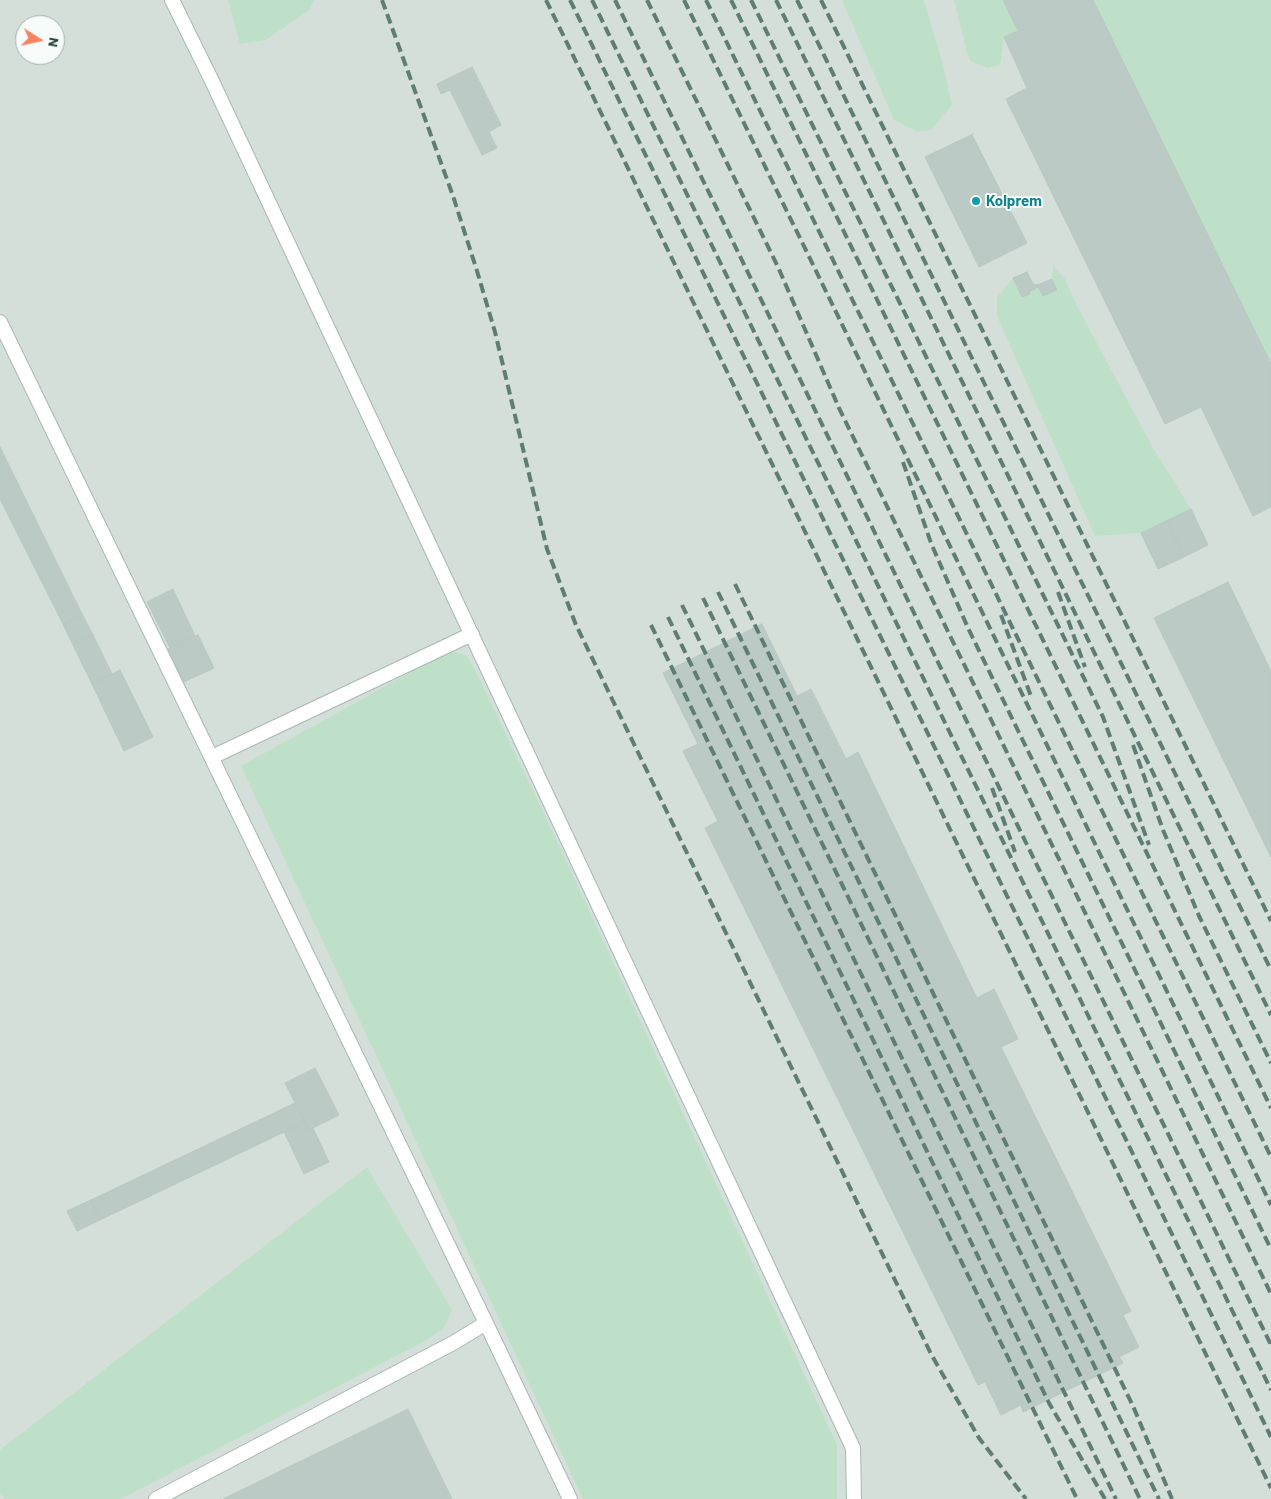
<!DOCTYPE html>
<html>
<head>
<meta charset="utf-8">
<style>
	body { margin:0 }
	#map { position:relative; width:1271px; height:1499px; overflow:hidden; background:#e6efeb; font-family:Barlow,sans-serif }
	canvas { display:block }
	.north { position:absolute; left:15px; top:15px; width:50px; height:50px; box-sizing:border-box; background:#f7fbf9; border:1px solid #a3b1ad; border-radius:50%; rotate:100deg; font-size:14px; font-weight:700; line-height:20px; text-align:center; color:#24423a }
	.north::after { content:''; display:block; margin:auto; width:18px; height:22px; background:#f4845f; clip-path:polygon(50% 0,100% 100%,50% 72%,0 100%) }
</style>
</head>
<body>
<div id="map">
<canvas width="1271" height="1499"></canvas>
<div class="north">N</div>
</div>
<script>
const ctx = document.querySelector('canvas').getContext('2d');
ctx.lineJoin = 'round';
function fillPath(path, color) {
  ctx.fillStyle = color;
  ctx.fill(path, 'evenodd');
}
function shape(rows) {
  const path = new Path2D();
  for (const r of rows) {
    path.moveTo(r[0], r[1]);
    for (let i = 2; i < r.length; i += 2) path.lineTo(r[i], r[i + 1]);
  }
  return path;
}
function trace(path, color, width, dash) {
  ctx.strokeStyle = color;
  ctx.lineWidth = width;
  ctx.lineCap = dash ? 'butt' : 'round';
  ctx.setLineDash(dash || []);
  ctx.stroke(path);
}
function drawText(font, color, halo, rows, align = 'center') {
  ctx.font = font + ' Barlow,sans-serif';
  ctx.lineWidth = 4;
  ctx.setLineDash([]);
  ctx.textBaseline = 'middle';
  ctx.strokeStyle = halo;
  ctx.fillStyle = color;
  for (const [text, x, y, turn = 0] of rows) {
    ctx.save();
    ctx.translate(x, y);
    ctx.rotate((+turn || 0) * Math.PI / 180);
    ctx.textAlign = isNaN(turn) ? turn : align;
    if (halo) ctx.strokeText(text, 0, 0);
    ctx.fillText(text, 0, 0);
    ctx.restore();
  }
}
fillPath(shape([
	[0,0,1271,0,1271,1499,0,1499],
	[25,25,55,25,55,55,25,55]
]), '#d4dfda');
fillPath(shape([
	[228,0,314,0,309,10,266,40,240,44],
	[842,0,924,0,943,65,952,105,931,130,916,131,894,120],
	[954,0,1003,0,1018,31,1004,38,1000,65,987,68,969,60],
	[1093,0,1271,0,1271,364],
	[1053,266,1064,277,1076,304,1153,448,1191,509,1141,533,1095,536,997,316,997,297,1013,278,1022,297,1030,294,1029,292,1038,287,1043,296,1057,290,1052,279],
	[449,651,466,655,475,670,549,824,837,1445,837,1499,583,1499,241,766],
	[367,1167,452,1310,444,1328,427,1340,121,1499,5,1499,0,1494,0,1450]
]), '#bfe0c8');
const building = shape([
	[1003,0,1093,0,1271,364,1271,507,1253,516,1201,407,1165,424,1006,99,1027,88,1004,37,1018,31,1003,0],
	[472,67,501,125,489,132,497,148,482,155,450,90,441,94,437,84,472,67],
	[973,134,972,135,1027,243,979,267,925,157,973,134],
	[1027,272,1033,284,1037,285,1052,279,1057,290,1043,296,1038,287,1029,292,1030,294,1022,297,1013,278,1027,272],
	[0,447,82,614,63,624,0,499,0,447],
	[1191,509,1208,545,1184,557,1166,521,1191,509],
	[1166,521,1184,557,1158,569,1141,533,1166,521],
	[1228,582,1271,671,1271,857,1154,618,1228,582],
	[173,589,195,636,170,648,147,602,173,589],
	[82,614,93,635,73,645,63,624,82,614],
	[762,624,797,696,811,689,846,759,858,752,977,998,994,989,1018,1039,1001,1047,1131,1311,1123,1315,1139,1347,1119,1357,1123,1363,1023,1412,1021,1405,1001,1415,985,1382,978,1385,705,828,718,821,683,751,698,744,663,673,762,624],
	[93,635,112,674,92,684,73,645,93,635],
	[198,635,214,668,184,682,168,649,198,635],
	[120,670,153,737,124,751,92,684,120,670],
	[315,1068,339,1115,309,1130,285,1083,315,1068],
	[295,1103,305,1122,100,1220,91,1200,295,1103],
	[305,1122,309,1130,313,1128,329,1162,304,1174,284,1132,305,1122],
	[91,1200,100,1220,77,1231,67,1211,91,1200],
	[408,1409,452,1499,223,1499,408,1409]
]);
fillPath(building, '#bbcac4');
trace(building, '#b8c9c2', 1);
const lane = shape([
	[172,0,211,79,853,1448,854,1499],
	[0,322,486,1323,570,1499],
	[212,757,472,634],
	[156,1499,455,1342,486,1323]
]);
trace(lane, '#a8b8b2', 16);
trace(lane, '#fff', 14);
trace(shape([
	[382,0,453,196,477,271,495,332,547,549,576,625,931,1354,979,1438,1026,1499],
	[546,0,1271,1488],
	[570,0,1271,1437],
	[592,0,1271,1390],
	[615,0,1271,1345],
	[647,0,778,267,839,408,1271,1294],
	[684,0,1271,1205],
	[706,0,1271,1157],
	[731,0,1271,1108],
	[751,0,1103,717,1149,845],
	[776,0,1271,1015],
	[797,0,1271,970],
	[821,0,1271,921],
	[903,462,931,543,968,628,1271,1249],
	[735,584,1133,1406,1172,1499],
	[718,592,1159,1499],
	[1058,592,1085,667],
	[703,598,1140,1499],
	[682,605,1116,1499],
	[1001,615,1032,699],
	[668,617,1049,1403,1105,1499],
	[651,625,1077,1499],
	[1133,745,1163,830,1199,916,1271,1063],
	[992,788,1015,852]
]), '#5f7d75', 4, [10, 5]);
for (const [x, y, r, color] of [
	[976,201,5,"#0f9aa8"]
]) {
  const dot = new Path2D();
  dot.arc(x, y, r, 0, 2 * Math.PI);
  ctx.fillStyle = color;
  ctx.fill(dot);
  trace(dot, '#f7fbf9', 2);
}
drawText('bold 15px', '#0d838f', '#f7fbf9', [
	["Kolprem",986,201]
], 'left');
</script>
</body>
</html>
